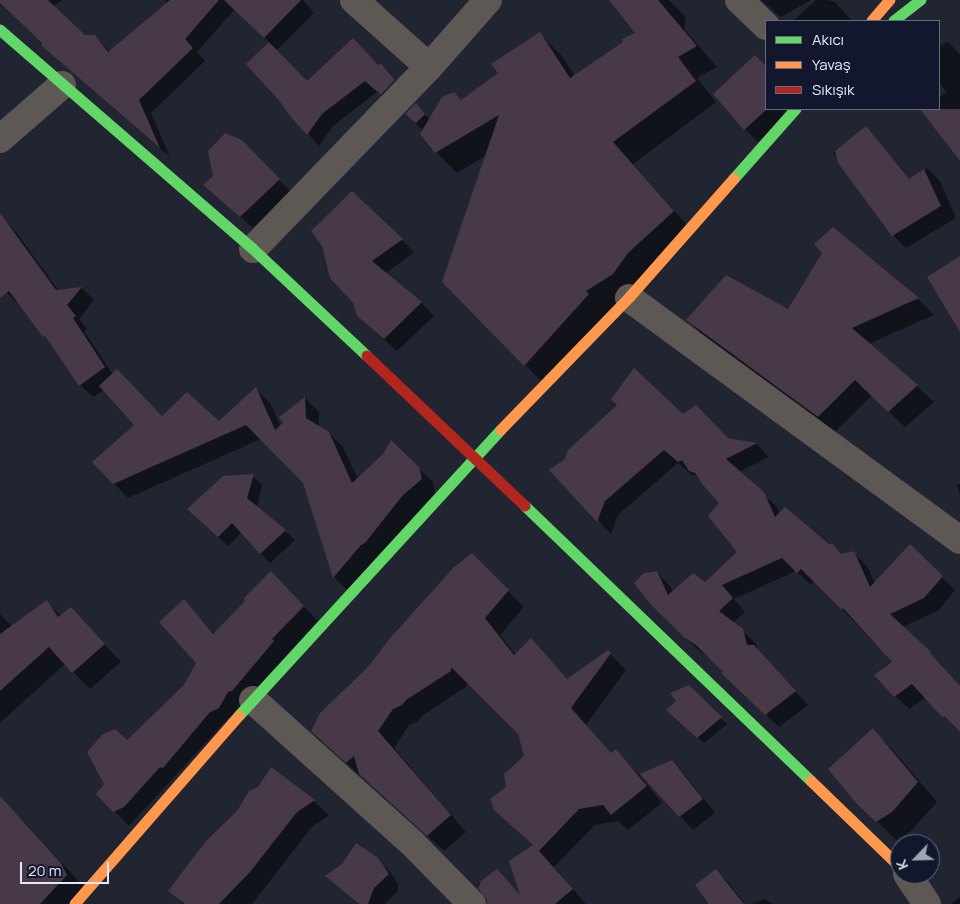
<!DOCTYPE html>
<html>
<head>
<meta charset="utf-8">
<style>
	body { margin:0 }
	#map { position:relative; width:960px; height:904px; overflow:hidden; background:#212532; font-family:Manrope,sans-serif }
	canvas { display:block }
	.legend { position:absolute; left:765px; top:20px; width:175px; height:90px; box-sizing:border-box; background:#12172d; border:1px solid #666b7f; margin:0; padding:6px 9px; list-style:none; font-size:15px; color:#e4e9f9 }
	.legend li { display:flex; align-items:center; gap:10px; height:25px }
	.legend b { width:25px; border:1px solid #666b7f }
	.north { position:absolute; left:890px; top:834px; width:50px; height:50px; box-sizing:border-box; background:#12172d; border:1px solid #666b7f; border-radius:50%; rotate:246deg; font-size:14px; font-weight:700; line-height:20px; text-align:center; color:#e4e9f9 }
	.north::after { content:''; display:block; margin:auto; width:18px; height:22px; background:#a0a4b3; clip-path:polygon(50% 0,100% 100%,50% 72%,0 100%) }
	.scale { position:absolute; left:20px; top:862px; width:89px; height:22px; box-sizing:border-box; border:2px solid #e4e9f9; border-top:0; padding-left:6px; font-size:15px; line-height:18px; white-space:nowrap; color:#e4e9f9; -webkit-text-stroke:4px #12172d; paint-order:stroke }
</style>
</head>
<body>
<div id="map">
<canvas width="960" height="904"></canvas>
<ul class="legend">
<li><b style="height:6px;background:#63d668"></b>Akıcı</li>
<li><b style="height:6px;background:#ff974d"></b>Yavaş</li>
<li><b style="height:6px;background:#b3261e"></b>Sıkışık</li>
</ul>
<div class="north">K</div>
<div class="scale">20 m</div>
</div>
<script>
const ctx = document.querySelector('canvas').getContext('2d');
ctx.lineJoin = 'round';
function fillPath(path, color) {
  ctx.fillStyle = color;
  ctx.fill(path, 'evenodd');
}
function shape(rows) {
  const path = new Path2D();
  for (const r of rows) {
    path.moveTo(r[0], r[1]);
    for (let i = 2; i < r.length; i += 2) path.lineTo(r[i], r[i + 1]);
  }
  return path;
}
function trace(path, color, width, dash) {
  ctx.strokeStyle = color;
  ctx.lineWidth = width;
  ctx.lineCap = dash ? 'butt' : 'round';
  ctx.setLineDash(dash || []);
  ctx.stroke(path);
}
fillPath(shape([
	[0,0,62,0,53,7,84,36,95,36,110,52,168,4,164,0,303,0,314,13,276,51,307,82,378,66,392,77,406,92,393,105,377,92,333,126,319,146,290,114,282,102,248,64,270,43,235,9,197,52,205,61,151,113,170,157,57,59,43,43,0,4],
	[610,0,669,0,686,17,684,29,717,67,697,78,716,102,633,164,694,233,546,386,443,282,487,155,457,173,436,152,422,134,423,131,407,114,416,105,430,120,462,101,500,73,540,34,561,55,575,76,637,34],
	[761,0,811,0,781,17],
	[816,0,828,0,835,2,852,21,793,21],
	[948,42,960,54,960,162,924,109,939,109,939,97,947,92,939,83,939,46],
	[759,60,766,67,766,109,794,109,758,142,745,129],
	[242,141,291,192,253,228,205,185,214,177],
	[842,145,880,184,898,167,910,180,927,168,940,181,956,218,906,248,893,235,833,153],
	[3,219,16,232,59,291,82,288,94,300,79,319,87,329,84,331,113,375,162,418,219,422,256,389,270,403,281,427,305,398,319,412,319,427,329,433,343,447,358,479,418,468,433,482,435,494,348,591,334,577,304,483,261,439,128,498,93,462,136,426,104,390,93,397,80,385,54,347,44,336,21,305,20,306,7,293,0,282,0,221],
	[833,228,918,299,934,315,868,344,917,386,934,402,905,427,872,395,835,432,704,337,688,320,789,310,824,253],
	[402,240,414,252,385,274,422,303,434,316,397,351,372,329,354,302,331,277],
	[683,416,728,439,757,444,769,457,739,472,777,507,780,514,830,547,832,545,842,555,854,553,867,566,875,584,942,577,955,590,938,611,902,627,943,666,942,667,960,687,960,731,958,729,957,730,926,697,909,709,895,696,893,662,815,581,811,585,796,571,734,599,745,612,733,623,756,643,758,651,808,705,779,727,736,686,711,659,699,651,666,618,657,572,670,586,673,592,705,584,739,552,720,503,694,474,692,475,678,463,618,515,611,534,551,470],
	[253,476,262,485,257,507,295,540,270,563,242,532,228,546,198,518],
	[960,483,960,495,957,485],
	[472,555,524,607,500,635,516,655,531,640,568,680,608,652,626,670,586,725,612,754,616,751,640,776,641,775,640,776,662,803,628,830,618,821,595,825,554,867,586,904,493,904,477,885,497,871,521,896,534,846,493,808,514,778,525,756,519,733,467,681,466,687,422,716,418,721,409,725,394,748,466,832,444,851,329,747,369,668],
	[286,587,318,621,129,826,98,794,106,784,127,742,185,685,197,663,184,601,214,634],
	[47,602,61,616,87,625,121,662,90,689,65,664,0,723,0,614,13,627],
	[689,687,727,724,704,743,674,716],
	[873,730,892,749,937,802,911,831,896,840,857,802],
	[671,761,685,775,715,813,693,830,642,775],
	[271,769,314,801,329,815,312,827,252,904,183,904,170,890,259,788],
	[0,796,84,887,83,904,0,904],
	[377,859,391,873,398,884,398,891,385,904,358,904,327,876],
	[716,871,729,883,745,904,711,904],
	[960,897,960,904,951,904],
	[764,899,773,904,752,904]
]), '#0007');
fillPath(shape([
	[0,0,48,0,85,35,95,35,108,52,170,0,219,0,185,39,193,48,139,100,160,148,42,46,42,43,0,3],
	[224,0,301,0,264,38],
	[609,0,658,0,697,46,678,57,696,81,613,142,674,211,628,253,613,274,586,291,589,294,524,366,442,282,499,115,435,153,420,134,442,97,454,92,461,100,498,73,491,64,540,32,570,78,623,42,622,39,635,33],
	[353,38,378,65,381,64,395,80,381,95,365,81,322,114,307,135,289,115,281,103,246,64,269,42,307,81],
	[755,55,766,66,766,110,744,130,713,94],
	[416,103,425,114,416,123,405,114],
	[920,109,960,109,960,161],
	[866,126,909,179,924,169,941,206,892,236,838,163,835,151],
	[225,133,242,140,280,179,240,217,203,185,213,176,208,151],
	[352,191,403,239,372,261,422,302,384,339,357,316,353,303,330,278,322,246,311,231],
	[0,213,56,290,82,287,67,305,76,316,73,318,105,367,79,386,45,336,43,337,9,291,0,298],
	[833,227,919,298,852,328,918,385,888,412,855,380,818,417,686,320,726,275,788,309,822,253,814,244],
	[960,256,960,332,927,277],
	[634,368,683,414,696,405,728,438,757,443,726,459,764,492,775,517,785,507,830,545,832,543,841,554,854,551,870,587,910,544,943,576,924,598,890,614,931,652,930,653,960,686,960,732,944,716,943,718,912,684,894,697,874,675,892,662,843,608,842,610,801,569,797,573,782,558,722,585,733,598,719,611,743,629,747,645,754,645,796,691,765,715,721,673,723,672,697,646,684,637,651,605,634,583,644,573,657,571,668,595,693,573,705,582,737,552,708,516,719,503,702,484,695,473,689,471,682,460,678,462,664,450,605,501,597,522,549,470,565,459,568,450,617,405,611,399],
	[117,369,162,416,187,392,219,421,256,387,275,430,283,423,279,417,305,397,306,418,329,432,352,483,383,454,391,440,419,467,422,479,403,495,365,543,361,545,333,578,303,483,246,425,113,484,92,462,134,425,99,386],
	[254,474,247,498,286,530,260,554,232,523,218,537,187,509,223,476],
	[472,553,509,590,485,618,514,655,531,638,567,679,608,650,611,653,571,708,611,753,616,749,647,786,611,815,603,805,579,809,539,851,573,889,555,904,487,904,487,900,478,888,481,881,497,869,520,895,509,861,533,845,494,810,490,799,506,787,504,774,524,756,518,734,451,667,451,671,406,700,402,705,393,709,378,731,451,815,427,836,359,774,354,756,346,763,311,731,320,713,368,667,391,637,454,567],
	[271,571,304,606,272,639,274,641,232,691,228,692,219,708,210,712,163,768,160,767,124,807,113,812,96,794,104,784,87,752,103,734,115,729,127,740,184,685,196,663,159,622,184,599,213,634,245,601,244,598],
	[47,600,58,617,71,607,105,644,72,673,49,647,0,691,0,634],
	[689,685,722,717,697,738,666,710,676,701,670,693],
	[873,728,918,782,892,812,876,822,856,803,828,769],
	[672,760,703,799,679,817,640,774],
	[271,767,315,800,297,812,250,872,219,904,185,904,168,891,206,841,237,811,249,791,258,787],
	[0,796,61,863,67,875,40,904,0,904],
	[356,843,378,858,389,874,374,888,368,904,359,904,325,876,342,864],
	[716,869,744,904,709,904,695,885]
]), '#473948');
trace(shape([
	[354,0,429,67],
	[739,0,766,26],
	[0,139,62,85],
	[253,249,429,67,488,0],
	[629,298,960,540],
	[253,700,412,843,472,904],
	[907,874,927,904]
]), '#5e5854', 28);
trace(shape([
	[894,21,921,0],
	[0,30,253,249,367,356],
	[734,179,796,109],
	[525,506,811,781],
	[239,716,501,430]
]), '#63d668', 11);
trace(shape([
	[872,21,890,0],
	[501,430,629,298,734,179],
	[811,781,900,867],
	[75,904,239,716]
]), '#ff974d', 11);
trace(shape([
	[367,356,525,506]
]), '#b3261e', 11);
</script>
</body>
</html>
